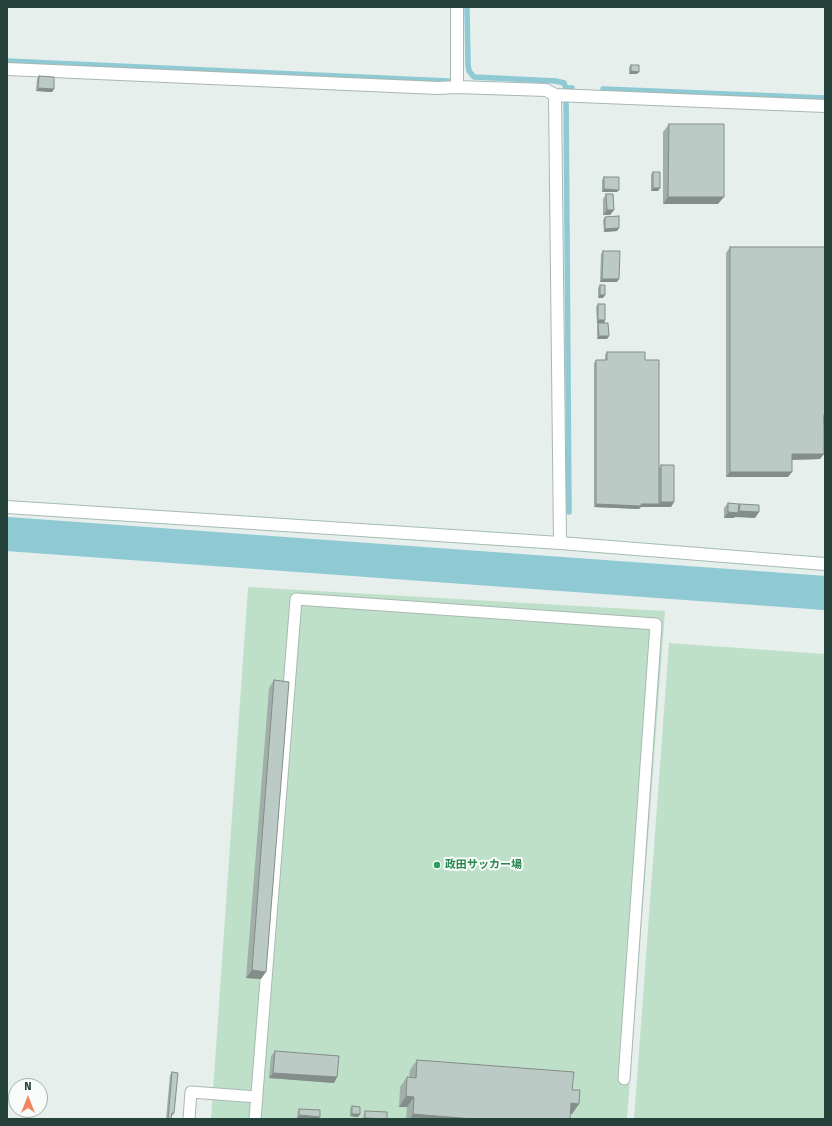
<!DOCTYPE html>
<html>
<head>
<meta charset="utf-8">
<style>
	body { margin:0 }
	#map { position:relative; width:832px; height:1126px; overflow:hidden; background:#e6efeb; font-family:"Fira Sans",sans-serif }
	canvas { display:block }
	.frame { position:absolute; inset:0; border:8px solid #24423a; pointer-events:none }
	.north { position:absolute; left:8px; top:1078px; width:40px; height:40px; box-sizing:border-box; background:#f7fbf9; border:1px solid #a3b1ad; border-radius:50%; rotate:0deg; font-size:11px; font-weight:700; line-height:16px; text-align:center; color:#24423a }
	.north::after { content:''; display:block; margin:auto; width:14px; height:18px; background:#f4845f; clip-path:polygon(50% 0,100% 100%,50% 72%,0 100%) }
</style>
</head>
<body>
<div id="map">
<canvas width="832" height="1126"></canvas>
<div class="frame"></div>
<div class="north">N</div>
</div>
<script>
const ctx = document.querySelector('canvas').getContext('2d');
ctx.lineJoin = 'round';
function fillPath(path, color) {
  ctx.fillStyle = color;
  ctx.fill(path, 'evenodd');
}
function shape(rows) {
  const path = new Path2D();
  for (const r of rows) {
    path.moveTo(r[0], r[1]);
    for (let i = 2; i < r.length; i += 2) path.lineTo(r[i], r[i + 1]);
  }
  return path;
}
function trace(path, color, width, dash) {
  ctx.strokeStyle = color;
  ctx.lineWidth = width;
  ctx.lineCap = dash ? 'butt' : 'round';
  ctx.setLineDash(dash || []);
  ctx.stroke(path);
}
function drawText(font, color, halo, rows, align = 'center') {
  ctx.font = font + ' "Fira Sans","Noto Sans JP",sans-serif';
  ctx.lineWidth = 4;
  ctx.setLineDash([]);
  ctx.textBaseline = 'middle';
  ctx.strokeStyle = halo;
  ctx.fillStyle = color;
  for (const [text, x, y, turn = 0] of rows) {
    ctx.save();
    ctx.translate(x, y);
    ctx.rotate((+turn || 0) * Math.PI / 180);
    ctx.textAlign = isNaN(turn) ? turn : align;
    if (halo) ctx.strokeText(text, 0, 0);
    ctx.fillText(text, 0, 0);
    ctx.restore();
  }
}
fillPath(shape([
	[248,587,665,611,627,1119,211,1119],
	[669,643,825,654,825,1119,634,1119]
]), '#bfe0c8');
trace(shape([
	[467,7,468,64,469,71,474,77,556,81,564,83,566,88,569,512],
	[7,61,448,81],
	[566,88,572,88],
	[603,89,825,98],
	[571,565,571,576]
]), '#8ec9d4', 5.5);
trace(shape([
	[7,534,825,593]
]), '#8ec9d4', 34);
const lane = shape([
	[189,1119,191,1092,257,1097],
	[255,1119,296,599,656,624,624,1079]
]);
const street = shape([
	[457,7,457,87],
	[7,69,438,88,457,87,546,90,555,95,560,543],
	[555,95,825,106]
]);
const secondary = shape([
	[7,507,560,543,825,564]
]);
trace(lane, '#a8b8b2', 13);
trace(street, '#a8b8b2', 14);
trace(secondary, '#a4bbb3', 14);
trace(lane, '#fff', 11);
trace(street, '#fff', 12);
trace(secondary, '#fff', 12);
fillPath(shape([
	[631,65,637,74,629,74,629,67],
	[39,76,54,89,52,92,36,91,37,79],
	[669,124,718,204,663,204,663,132],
	[653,172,660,188,658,191,651,191,651,174],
	[604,177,617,192,602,192,602,180],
	[606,194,614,210,610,215,603,215,603,199],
	[605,217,619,228,617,231,604,232,603,220],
	[730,247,825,428,824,428,820,459,792,460,788,477,726,477,726,253],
	[603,251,617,282,600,282,601,254],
	[600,285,605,295,603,298,598,298,598,288],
	[598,304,605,320,604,323,609,336,607,339,597,339,597,326,598,323,603,323,597,323,596,307],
	[607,352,645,360,659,468,661,465,674,502,671,507,641,507,639,509,594,507,594,363,596,360,605,360,605,355],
	[728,503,738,506,740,504,759,512,755,518,735,516,734,518,724,518,724,508],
	[274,680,261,979,246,978,269,688],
	[275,1051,337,1077,334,1083,269,1078,271,1056],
	[417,1060,572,1090,572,1114,570,1114,570,1119,406,1119,407,1107,399,1107,400,1087,407,1077,409,1077,410,1070],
	[172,1072,174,1113,173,1115,172,1115,171,1119,166,1119,170,1075],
	[352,1106,360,1114,358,1117,350,1116,350,1109],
	[299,1109,320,1117,318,1119,297,1118,298,1111],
	[365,1111,387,1119,363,1119,364,1114]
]), '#a1aea9');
fillPath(shape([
	[631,71,639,72,637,74,629,74],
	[38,88,54,89,52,92,36,91],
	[653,188,660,188,658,191,651,191],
	[604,189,619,190,617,192,602,192],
	[668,197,724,197,718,204,663,204],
	[607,210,614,210,610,215,603,215],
	[619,228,617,231,604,232,605,229],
	[602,279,619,279,617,282,600,282],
	[600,295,605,295,603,298,598,298],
	[598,320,605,320,604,323,597,323],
	[599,336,609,336,607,339,597,339],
	[792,454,824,454,820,459,788,460],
	[730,472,792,472,788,477,726,477],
	[661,502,674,502,671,507,641,507,639,509,594,507,596,504,659,504],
	[739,511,759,512,755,518,735,517],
	[728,512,738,513,734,518,724,518],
	[252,970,266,972,261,979,246,978],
	[273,1073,337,1077,334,1083,269,1078],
	[406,1096,414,1097,407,1107,399,1107],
	[571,1103,579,1104,572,1114,564,1114],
	[352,1114,360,1114,358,1117,350,1116],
	[413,1114,473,1119,410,1119],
	[299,1115,320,1117,318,1119,297,1118],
	[365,1118,385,1119,364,1119]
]), '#838d89');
const building = shape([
	[631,65,639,65,639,72,631,71,631,65],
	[39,76,54,77,54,89,38,88,39,76],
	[669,124,724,124,724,197,668,197,669,124],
	[653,172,660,172,660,188,653,188,653,172],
	[604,177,619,177,619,190,604,189,604,177],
	[606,194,613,194,614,210,607,210,606,194],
	[619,216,619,228,605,229,605,217,619,216],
	[730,247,825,247,825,414,824,414,824,454,792,454,792,472,730,472,730,247],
	[603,251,620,251,619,279,602,279,603,251],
	[600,285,605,285,605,295,600,295,600,285],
	[598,304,605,304,605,320,598,320,598,304],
	[598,323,608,323,609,336,599,336,598,323],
	[607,352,645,352,645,360,659,360,659,504,641,504,641,506,596,504,596,360,607,360,607,352],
	[824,417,825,417,825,425,824,425,824,417],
	[661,465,674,465,674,502,661,502,661,465],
	[728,503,739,504,738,513,728,512,728,503],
	[740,504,759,505,759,512,739,511,740,504],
	[274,680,289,682,266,972,252,970,274,680],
	[275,1051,339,1056,337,1077,273,1073,275,1051],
	[417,1060,574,1072,572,1090,580,1090,579,1104,571,1103,570,1119,473,1119,413,1114,414,1097,406,1096,407,1077,416,1078,417,1060],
	[172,1072,178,1073,174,1113,172,1113,171,1119,168,1119,172,1072],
	[352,1106,360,1107,360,1114,352,1114,352,1106],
	[299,1109,320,1110,320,1117,299,1115,299,1109],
	[365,1111,387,1112,387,1119,365,1118,365,1111]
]);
fillPath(building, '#bbcac4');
trace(building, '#838d89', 1);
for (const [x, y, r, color] of [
	[437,865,4,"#2e9e5b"]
]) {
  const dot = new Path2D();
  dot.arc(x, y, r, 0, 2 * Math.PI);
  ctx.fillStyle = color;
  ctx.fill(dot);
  trace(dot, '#f7fbf9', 1.5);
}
drawText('bold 11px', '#27864d', '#f7fbf9', [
	["政田サッカー場",445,865]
], 'left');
</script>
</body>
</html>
